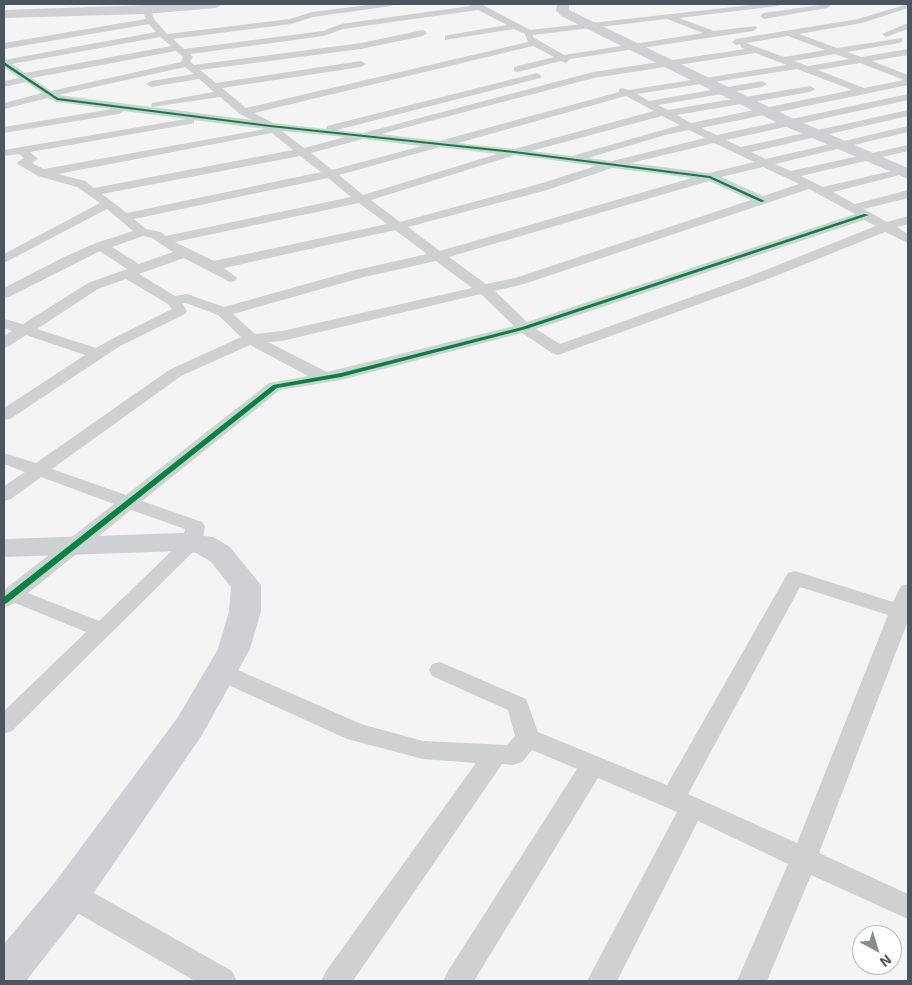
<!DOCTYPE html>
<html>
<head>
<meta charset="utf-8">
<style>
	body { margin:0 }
	#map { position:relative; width:912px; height:985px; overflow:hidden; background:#f4f4f4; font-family:"Exo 2",sans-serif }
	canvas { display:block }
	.frame { position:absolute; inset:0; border:5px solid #4a5661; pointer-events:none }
	.north { position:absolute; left:852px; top:925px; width:50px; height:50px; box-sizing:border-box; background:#fff; border:1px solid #b7bbc0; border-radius:50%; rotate:141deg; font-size:14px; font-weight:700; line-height:20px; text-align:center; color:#4a5661 }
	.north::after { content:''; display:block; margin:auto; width:18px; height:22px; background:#868d94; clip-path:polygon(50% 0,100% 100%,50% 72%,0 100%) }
</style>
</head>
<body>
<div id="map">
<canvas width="912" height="985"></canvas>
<div class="frame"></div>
<div class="north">N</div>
</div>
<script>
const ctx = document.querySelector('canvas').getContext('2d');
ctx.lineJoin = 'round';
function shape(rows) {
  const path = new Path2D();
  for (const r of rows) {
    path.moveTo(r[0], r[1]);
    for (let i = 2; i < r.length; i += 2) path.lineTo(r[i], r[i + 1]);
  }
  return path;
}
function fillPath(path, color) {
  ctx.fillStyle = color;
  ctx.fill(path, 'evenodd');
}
fillPath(shape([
	[375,4,395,4,391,6,313,17,291,24,173,39,184,49,323,31,341,24,470,6,469,4,483,5,530,30,759,4,782,4,778,6,679,18,714,31,756,26,757,28,753,31,570,59,566,63,561,61,517,72,514,71,514,67,554,57,533,46,254,113,273,123,326,129,327,126,537,73,542,76,540,78,337,130,363,133,593,72,745,49,741,47,740,44,736,45,732,42,736,39,858,19,908,4,908,8,862,23,799,34,837,48,902,38,902,42,899,43,847,52,861,57,908,49,908,55,872,61,908,75,908,85,701,128,717,135,908,94,908,100,726,140,741,147,908,110,908,116,751,152,766,159,908,126,908,132,775,164,791,171,908,145,908,151,801,176,823,187,908,167,908,173,833,192,855,204,908,190,908,198,864,209,887,222,908,216,908,224,897,227,908,234,908,243,885,232,763,281,558,355,552,353,522,333,341,380,280,390,142,501,202,522,205,526,202,543,12,731,4,734,4,711,86,632,15,603,4,608,4,590,114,504,41,477,11,499,4,501,4,486,25,472,4,464,4,453,36,463,169,370,241,337,218,315,186,303,182,303,187,311,185,314,120,346,10,419,4,420,4,408,85,355,26,335,9,346,4,348,4,336,12,331,4,328,4,319,23,324,88,283,127,269,100,251,9,297,4,298,4,288,62,258,96,243,133,231,107,209,4,263,4,254,100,203,77,187,38,176,19,165,17,163,19,161,24,158,19,154,4,156,4,150,186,119,124,111,119,114,4,133,4,127,112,109,57,102,48,98,4,109,4,103,42,93,26,82,4,87,4,81,19,78,4,67,4,60,156,32,149,24,4,49,4,43,146,19,142,10,146,8,149,8,155,20,167,34,290,19,312,12,375,4],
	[478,10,507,25,448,35,445,36,445,40,514,29,525,34,528,42,246,108,222,88,361,67,366,64,361,61,216,83,200,70,361,49,423,36,427,33,423,30,361,43,194,65,190,61,193,57,190,54,324,36,343,29,478,10],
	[667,19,703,33,564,55,533,37,533,35,667,19],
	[788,36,825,50,784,57,746,43,788,36],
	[160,37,171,46,25,73,12,64,160,37],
	[176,51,183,57,181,62,51,91,32,78,176,51],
	[755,53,787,65,628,90,623,88,619,89,619,92,439,141,381,134,594,78,755,53],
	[835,54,849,59,808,66,794,61,835,54],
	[860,63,904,80,864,88,818,70,860,63],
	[185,67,194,74,151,81,146,84,151,87,199,79,214,92,152,103,151,105,152,107,220,97,240,114,252,120,58,95,185,67],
	[797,69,852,90,691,123,677,115,810,92,815,89,810,86,668,110,658,105,762,87,767,84,762,81,649,101,637,94,797,69],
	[626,96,654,111,514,149,458,143,626,96],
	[662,116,680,125,572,156,531,151,662,116],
	[194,120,265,129,44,169,32,163,38,159,30,152,190,124,194,123,194,120],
	[689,130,705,138,612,161,588,158,665,135,689,130],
	[282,131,345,137,304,148,282,131],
	[272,133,293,150,94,188,85,181,58,174,272,133],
	[363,139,422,146,332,170,311,153,363,139],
	[714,143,754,162,709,173,631,163,714,143],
	[440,147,497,154,363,195,339,175,440,147],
	[515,155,596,166,539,184,400,222,371,200,515,155],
	[300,156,321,172,127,213,102,194,300,156],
	[763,167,799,184,763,196,721,177,763,167],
	[612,168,692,178,440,251,408,227,547,190,612,168],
	[328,178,351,197,166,236,161,232,146,229,134,219,328,178],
	[709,181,751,200,515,278,486,284,449,257,709,181],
	[809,189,855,214,527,322,495,291,524,284,809,189],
	[359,203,387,224,214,261,175,242,359,203],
	[864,220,876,226,753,275,560,344,536,329,864,220],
	[395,230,427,254,356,270,224,307,187,294,175,296,139,274,184,258,230,282,235,281,237,278,224,268,395,230],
	[143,236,152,238,173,252,139,264,112,247,143,236],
	[436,261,472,288,282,331,255,334,233,314,364,277,436,261],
	[126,279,168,304,172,309,110,340,96,348,37,329,98,289,126,279],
	[481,294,514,326,327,372,268,342,282,341,481,294],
	[250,345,308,376,269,383,126,495,52,469,181,376,250,345],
	[131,510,185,529,182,541,99,621,28,593,131,510],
	[826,4,831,6,827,8,764,19,760,16,764,13,826,4],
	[908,23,908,29,886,37,882,34,908,23],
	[795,571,893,602,901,586,908,584,908,621,819,853,908,894,908,919,811,875,767,981,737,981,788,864,698,821,617,981,587,981,677,812,598,778,474,981,443,981,448,971,577,769,532,750,522,762,513,765,502,764,353,981,321,981,326,971,476,763,423,759,347,739,213,678,210,672,213,666,221,664,229,666,361,724,423,741,507,745,515,736,508,710,432,676,429,670,432,664,440,662,526,699,538,732,667,785,785,578,788,573,795,571],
	[800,587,888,615,797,843,688,794,800,587],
	[70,882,80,885,232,971,237,981,195,981,60,903,56,894,60,885,70,882]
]), '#ced0d2');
fillPath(shape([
	[177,4,222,4,216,8,146,14,4,18,4,10,177,4],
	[557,4,569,4,569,10,794,119,908,168,908,179,782,125,561,16,556,10,557,4],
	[182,533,213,537,230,547,261,585,261,611,250,649,202,735,84,907,26,981,4,981,4,944,56,881,178,717,218,649,229,611,231,587,210,561,196,553,182,551,4,557,4,539,182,533]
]), '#ced0d4');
fillPath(shape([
	[4,62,58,98,270,125,514,151,710,176,765,201,761,202,709,178,514,153,270,127,57,100,4,65,4,62],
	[864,214,869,215,526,329,341,377,277,388,7,603,4,604,4,597,273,385,341,373,522,327,864,214]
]), '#00873e');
</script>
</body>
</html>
